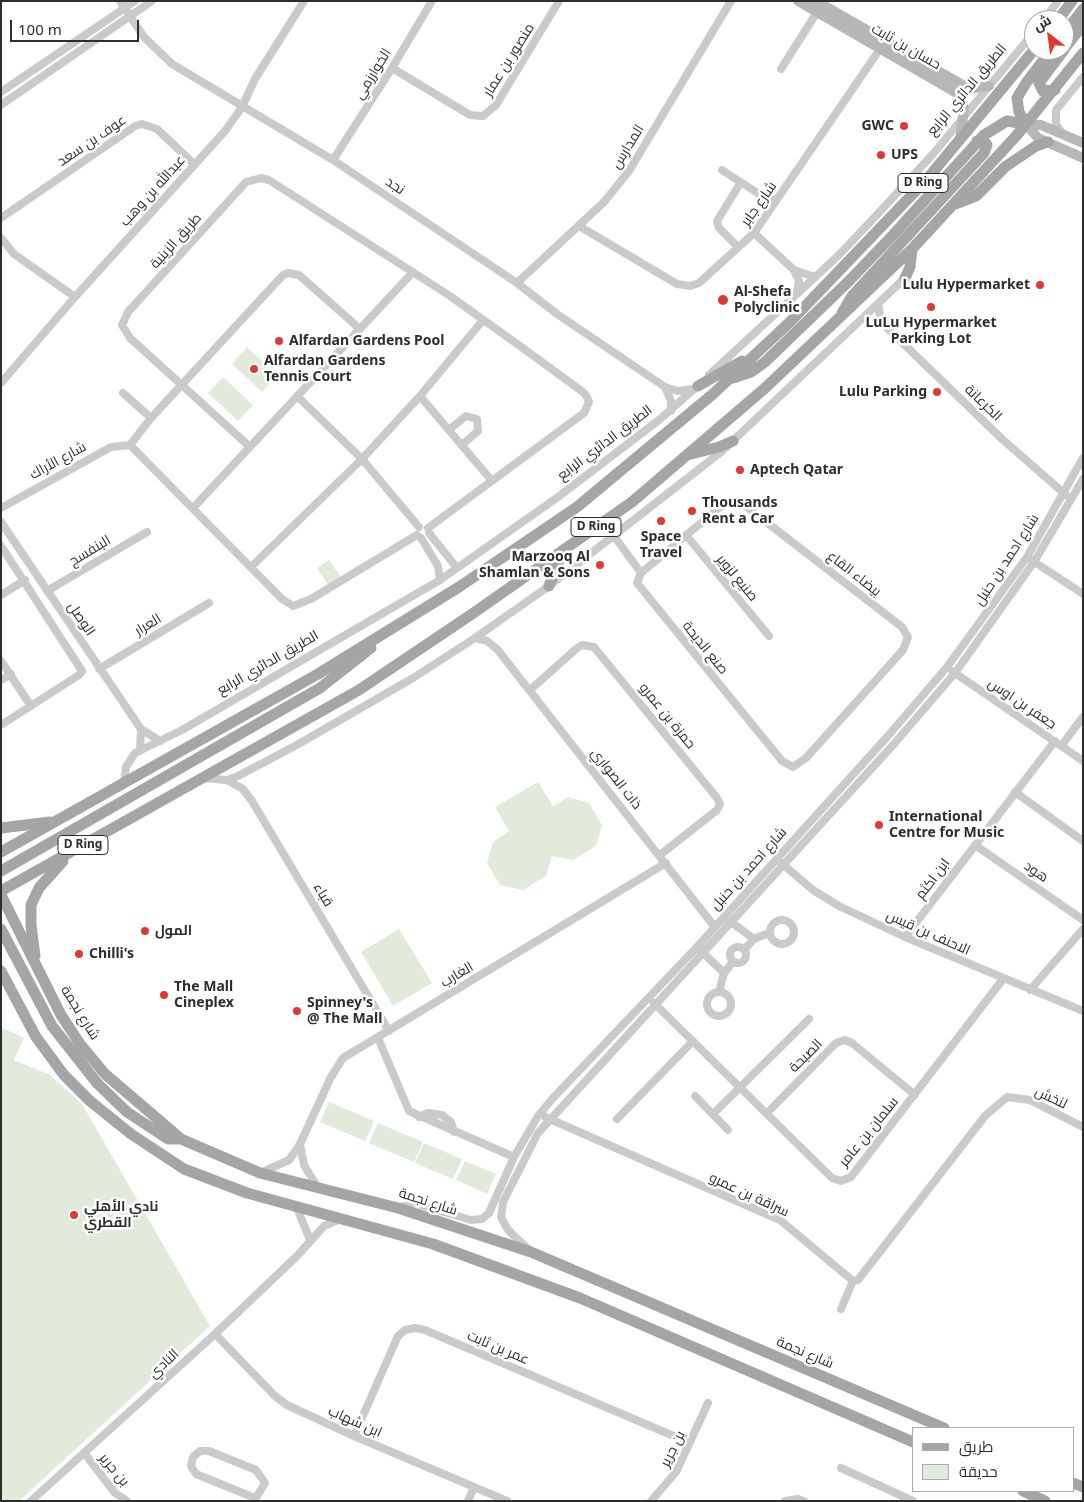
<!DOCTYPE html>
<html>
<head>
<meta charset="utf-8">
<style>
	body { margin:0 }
	#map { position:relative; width:1084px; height:1502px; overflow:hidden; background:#fff; font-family:"Noto Sans",Cairo,sans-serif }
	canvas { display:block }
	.frame { position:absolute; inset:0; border:2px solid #2d2d2d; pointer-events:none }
	.legend { position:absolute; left:912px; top:1427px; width:162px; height:65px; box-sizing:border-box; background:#fff; border:1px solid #ababab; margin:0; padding:6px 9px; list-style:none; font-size:15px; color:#2d2d2d }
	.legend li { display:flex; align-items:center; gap:10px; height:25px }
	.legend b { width:25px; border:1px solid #ababab }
	.north { position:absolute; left:1024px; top:10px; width:50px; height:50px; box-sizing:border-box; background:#fff; border:1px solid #ababab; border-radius:50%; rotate:330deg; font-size:14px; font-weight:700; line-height:20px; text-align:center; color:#2d2d2d }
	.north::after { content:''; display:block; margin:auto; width:18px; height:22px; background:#df3934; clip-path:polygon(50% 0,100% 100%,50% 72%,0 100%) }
	.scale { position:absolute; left:10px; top:20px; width:129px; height:22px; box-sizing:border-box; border:2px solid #2d2d2d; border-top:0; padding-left:6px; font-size:15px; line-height:18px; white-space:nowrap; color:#2d2d2d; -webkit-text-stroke:4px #fff; paint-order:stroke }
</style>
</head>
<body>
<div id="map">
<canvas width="1084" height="1502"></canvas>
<div class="frame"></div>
<ul class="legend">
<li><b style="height:6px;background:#a5a5a5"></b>طريق</li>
<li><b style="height:14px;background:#e1eadb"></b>حديقة</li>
</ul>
<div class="north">ش</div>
<div class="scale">100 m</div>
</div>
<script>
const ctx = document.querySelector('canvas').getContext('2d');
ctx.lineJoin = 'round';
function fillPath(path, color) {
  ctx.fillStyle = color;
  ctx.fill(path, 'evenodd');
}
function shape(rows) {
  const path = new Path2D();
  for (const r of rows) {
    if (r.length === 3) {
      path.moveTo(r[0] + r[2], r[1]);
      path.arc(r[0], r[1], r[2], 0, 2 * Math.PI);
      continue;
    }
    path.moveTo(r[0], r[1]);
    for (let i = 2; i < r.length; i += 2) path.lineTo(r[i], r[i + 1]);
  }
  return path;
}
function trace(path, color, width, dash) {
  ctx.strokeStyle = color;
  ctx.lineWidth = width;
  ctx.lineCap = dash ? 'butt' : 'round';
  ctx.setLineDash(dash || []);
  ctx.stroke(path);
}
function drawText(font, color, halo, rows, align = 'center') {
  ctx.font = font + ' "Noto Sans",Cairo,sans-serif';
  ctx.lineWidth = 5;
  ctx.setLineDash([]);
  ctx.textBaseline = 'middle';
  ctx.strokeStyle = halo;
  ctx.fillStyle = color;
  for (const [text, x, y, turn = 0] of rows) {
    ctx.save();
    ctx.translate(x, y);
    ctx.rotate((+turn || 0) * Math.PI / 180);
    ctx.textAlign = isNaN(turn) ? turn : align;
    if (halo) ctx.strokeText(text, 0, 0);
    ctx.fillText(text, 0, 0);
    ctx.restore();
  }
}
fillPath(shape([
	[247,347,277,375,262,392,232,364],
	[223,377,253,405,238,421,208,393],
	[329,560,340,576,328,585,317,568],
	[538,782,553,806,568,797,589,803,602,825,596,846,573,860,552,856,546,876,523,890,500,885,487,863,493,842,509,831,495,807],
	[399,929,432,983,393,1006,361,952],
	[1,1027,24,1038,14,1060,50,1075,82,1104,210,1326,19,1501,1,1501],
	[329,1102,374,1121,365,1141,320,1122],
	[378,1123,423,1142,414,1162,369,1143],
	[424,1143,462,1159,453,1179,415,1163],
	[465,1161,496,1174,487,1194,456,1180]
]), '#e1eadb');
trace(shape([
	[120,1,144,37,172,64,333,160,517,283,557,314,665,387,678,391,693,389],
	[1044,20,1058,1],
	[392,68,470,115,483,116,496,105,559,1],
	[781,69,819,9],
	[1,92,135,1],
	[1,105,152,1],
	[1062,133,1056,124,1056,110,1083,77],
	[333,160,392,68,432,1],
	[722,170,759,194,776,201],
	[1,218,135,126,142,124,157,129,194,164],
	[579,226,677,284,690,286,699,283,754,233,882,46],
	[754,233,794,270,815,277],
	[1,238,14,254,75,297],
	[738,247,719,228,717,221,741,182],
	[794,270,799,281,797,293],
	[517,283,604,202,629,171,731,1],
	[878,304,881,322,1002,439,1066,495],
	[709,375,839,255,887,204,933,154,1034,32],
	[1,383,75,297,225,131,242,107,255,79,304,1],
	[665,387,671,401,671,411],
	[123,393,151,418],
	[297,396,362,459,419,527],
	[420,396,492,481],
	[450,429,466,416,477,419,478,431,463,444],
	[130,445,282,599,293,606,311,599,417,535],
	[130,445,151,418,283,275,288,273,299,275,360,329],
	[250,447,130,338,122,325,128,312,246,182,261,178,269,180,450,296,520,346,583,392,587,397,589,402,584,413,428,528],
	[732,501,743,504,902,627,908,637,903,650,806,758,793,767,782,761,637,583,641,573,720,507,732,501],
	[1,508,111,447,130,445],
	[193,508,413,272],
	[1,522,141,729,160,741],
	[429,533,457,568],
	[686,535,769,636],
	[614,536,641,573],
	[421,538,438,566,440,580],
	[1,546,82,671,79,675,1,725],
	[1030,559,1083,594],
	[251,567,362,459,420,396,483,320],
	[47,591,147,532],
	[1,595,25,580],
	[475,638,487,641,497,649,714,926],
	[1,661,31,706],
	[99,669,209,603],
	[952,671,1083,761],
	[1,680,11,674],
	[530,690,576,649,582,645,594,647,717,798,720,804,717,810,660,855],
	[1061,746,1083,717],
	[140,751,141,729],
	[203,778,227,780,238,776,295,746,413,678,475,638,549,586,721,452,905,278],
	[227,780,243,789,252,801,389,1031],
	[124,782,126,767,135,753,182,730,440,580,558,497,659,420,701,383],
	[1015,792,1083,841],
	[975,845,1083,920],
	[779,861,813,890,839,906,905,937,1083,1011],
	[727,919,754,939],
	[782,932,12],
	[905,937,1055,741],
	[738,955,8],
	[700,950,724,973],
	[744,950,754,939,769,933],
	[1030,990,1083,929],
	[719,1004,12],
	[719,992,724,973,733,962],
	[654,1003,832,1178,841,1181,851,1177,1003,979],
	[378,1038,409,1111,514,1157],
	[695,1096,728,1130],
	[767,1113,836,1043,845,1040,852,1043,915,1095],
	[713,1114,809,1019],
	[419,1117,428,1113,442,1115,451,1122,454,1132],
	[545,1117,780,1220,853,1281,858,1280,985,1116,1007,1097,1030,1100,1083,1127],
	[617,1119,693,1041],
	[300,1144,304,1165,318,1188],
	[260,1173,289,1160,300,1144,331,1077,343,1058,666,863],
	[297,1208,310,1240],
	[398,1208,413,1203,471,1220,482,1219,489,1213,514,1157,538,1116,553,1098,697,947,887,737,947,667,1027,557,1083,458],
	[528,1249,508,1230,501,1217,502,1211,503,1202,538,1133,894,744,955,673,1034,562,1083,479],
	[841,1309,853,1281],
	[215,1334,275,1396,287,1405,354,1436,507,1501],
	[354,1436,398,1336,405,1330,415,1328,425,1330,690,1443],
	[85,1454,115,1493,127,1501],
	[841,1468,913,1501],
	[31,1501,215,1334,297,1256,324,1226,341,1219],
	[254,1501,265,1483,256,1470,209,1451,200,1451,193,1457,191,1466,196,1474,255,1498],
	[468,1501,474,1487],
	[651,1501,676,1472,708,1403],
	[785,1501,798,1499,804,1501]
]), '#cacaca', 8);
trace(shape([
	[798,1,960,95,964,109,960,140],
	[816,1,961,84,974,88,989,86],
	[1083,143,1041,125,1026,124,1038,138,1083,158]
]), '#b7b7b7', 10);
trace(shape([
	[1058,20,1072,1],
	[1064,34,1083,9],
	[1064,49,1083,25],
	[1055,90,1043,91,1039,83,1064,50],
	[1026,124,1019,112,1017,98,1026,83,1051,50],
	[955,204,976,196,1005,167,1036,146,1048,142],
	[905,278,910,267,912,249],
	[842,313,852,296,984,153,987,145,984,141,977,141],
	[733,378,751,372,765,362,849,281,893,235,984,135,1007,121,1026,124],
	[698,386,742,361],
	[691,454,719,447,733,441],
	[549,586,563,550],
	[1,828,50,822],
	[1,852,318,674,459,587,577,507,713,394,791,321,928,178,1034,50],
	[1,871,320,688,371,648],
	[1,891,359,690,472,614,632,502,764,389,912,249,1017,135,1083,53],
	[1,895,61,1015,80,1044,105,1074,181,1139,260,1173,398,1208,531,1252,944,1428],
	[1,929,52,1026,97,1083,127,1112,168,1139,181,1139],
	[35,956,31,925,31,905,39,888,63,861],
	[1,971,36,1037,64,1075,90,1101,131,1134,184,1169,247,1193,433,1244,580,1298,913,1442],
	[1073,1483,1083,1487],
	[1023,1491,1045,1501]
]), '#a5a5a5', 11);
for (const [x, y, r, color] of [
	[904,126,5,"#df3934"],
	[881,155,5,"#df3934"],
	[1040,285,5,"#df3934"],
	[723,300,6,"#df3934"],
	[931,307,5,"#df3934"],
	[279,341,5,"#df3934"],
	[254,369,5,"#df3934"],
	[937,392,5,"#df3934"],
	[740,470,5,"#df3934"],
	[692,511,5,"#df3934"],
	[661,521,5,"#df3934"],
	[600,565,5,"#df3934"],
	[879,825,5,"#df3934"],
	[145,931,5,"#df3934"],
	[79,954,5,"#df3934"],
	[164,995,5,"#df3934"],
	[297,1011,5,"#df3934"],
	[74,1215,5,"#df3934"]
]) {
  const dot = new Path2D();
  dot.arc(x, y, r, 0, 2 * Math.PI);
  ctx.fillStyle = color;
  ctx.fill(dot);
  trace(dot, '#fff', 2);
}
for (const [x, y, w] of [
	[923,183,50],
	[596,527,50],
	[83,845,50]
]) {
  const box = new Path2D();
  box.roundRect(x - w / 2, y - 9.5, w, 19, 4);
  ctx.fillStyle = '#fff';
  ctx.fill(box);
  trace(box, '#2d2d2d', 1);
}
drawText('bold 12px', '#2d2d2d', null, [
	["D Ring",923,183],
	["D Ring",596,527],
	["D Ring",83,845]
]);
drawText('14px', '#2d2d2d', '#fff', [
	["حسان بن ثابت",906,47,30],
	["منصور بن عمار",509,60,-58],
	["الخوارزمي",373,74,-58],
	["الطريق الدائري الرابع",967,90,-50],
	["عوف بن سعد",92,141,-34],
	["المدارس",628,147,-58],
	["نجد",395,186,34],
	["عبدالله بن وهب",153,191,-48],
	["شارع جابر",759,204,-55],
	["طريق الزينية",176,241,-48],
	["الكرعانة",983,403,44],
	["الطريق الدائري الرابع",605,443,-37],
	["شارع الأراك",58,461,-29],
	["البنفسج",90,551,-31],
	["شارع احمد بن حنبل",1007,560,-57],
	["بيضاء القاع",854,574,38],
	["صنيع لزوير",737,578,50],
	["الوصل",81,619,56],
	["العرار",148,625,-31],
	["صنع الديحة",705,648,51],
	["الطريق الدائري الرابع",268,663,-30],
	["جعفر بن اوس",1022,704,34],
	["حمزة بن عمرو",667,716,51],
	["ذات الصواري",616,779,52],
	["شارع احمد بن حنبل",749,869,-48],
	["هود",1036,872,35],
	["ابن اكثم",933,879,-53],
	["قباء",323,895,59],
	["الاحنف بن قيس",928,933,24],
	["الغارب",457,975,-31],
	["شارع نجمة",80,1013,58],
	["الصبحة",806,1056,-45],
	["لنخش",1051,1098,26],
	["سلمان بن عامر",869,1132,-51],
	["سراقة بن عمرو",749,1195,25],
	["شارع نجمة",428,1202,18],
	["عمر بن ثابت",498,1348,23],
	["شارع نجمة",805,1353,23],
	["النادي",164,1364,-43],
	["ابن شهاب",355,1422,24],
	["بن جرير",673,1449,-63],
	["بن جرير",114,1470,50]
]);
drawText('bold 14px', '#2d2d2d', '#fff', [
	["GWC",894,126,"right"],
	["UPS",891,155],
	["Lulu Hypermarket",1030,285,"right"],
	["Al-Shefa",734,292],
	["Polyclinic",734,308],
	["LuLu Hypermarket",931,323,"center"],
	["Parking Lot",931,339,"center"],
	["Alfardan Gardens Pool",289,341],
	["Alfardan Gardens",264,361],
	["Tennis Court",264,377],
	["Lulu Parking",927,392,"right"],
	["Aptech Qatar",750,470],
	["Thousands",702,503],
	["Rent a Car",702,519],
	["Space",661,537,"center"],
	["Travel",661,553,"center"],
	["Marzooq Al",590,557,"right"],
	["Shamlan & Sons",590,573,"right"],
	["International",889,817],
	["Centre for Music",889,833],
	["المول",155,931],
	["Chilli's",89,954],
	["The Mall",174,987],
	["Cineplex",174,1003],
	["Spinney's",307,1003],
	["@ The Mall",307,1019],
	["نادي الأهلي",84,1207],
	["القطري",84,1223]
], 'left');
</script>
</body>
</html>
